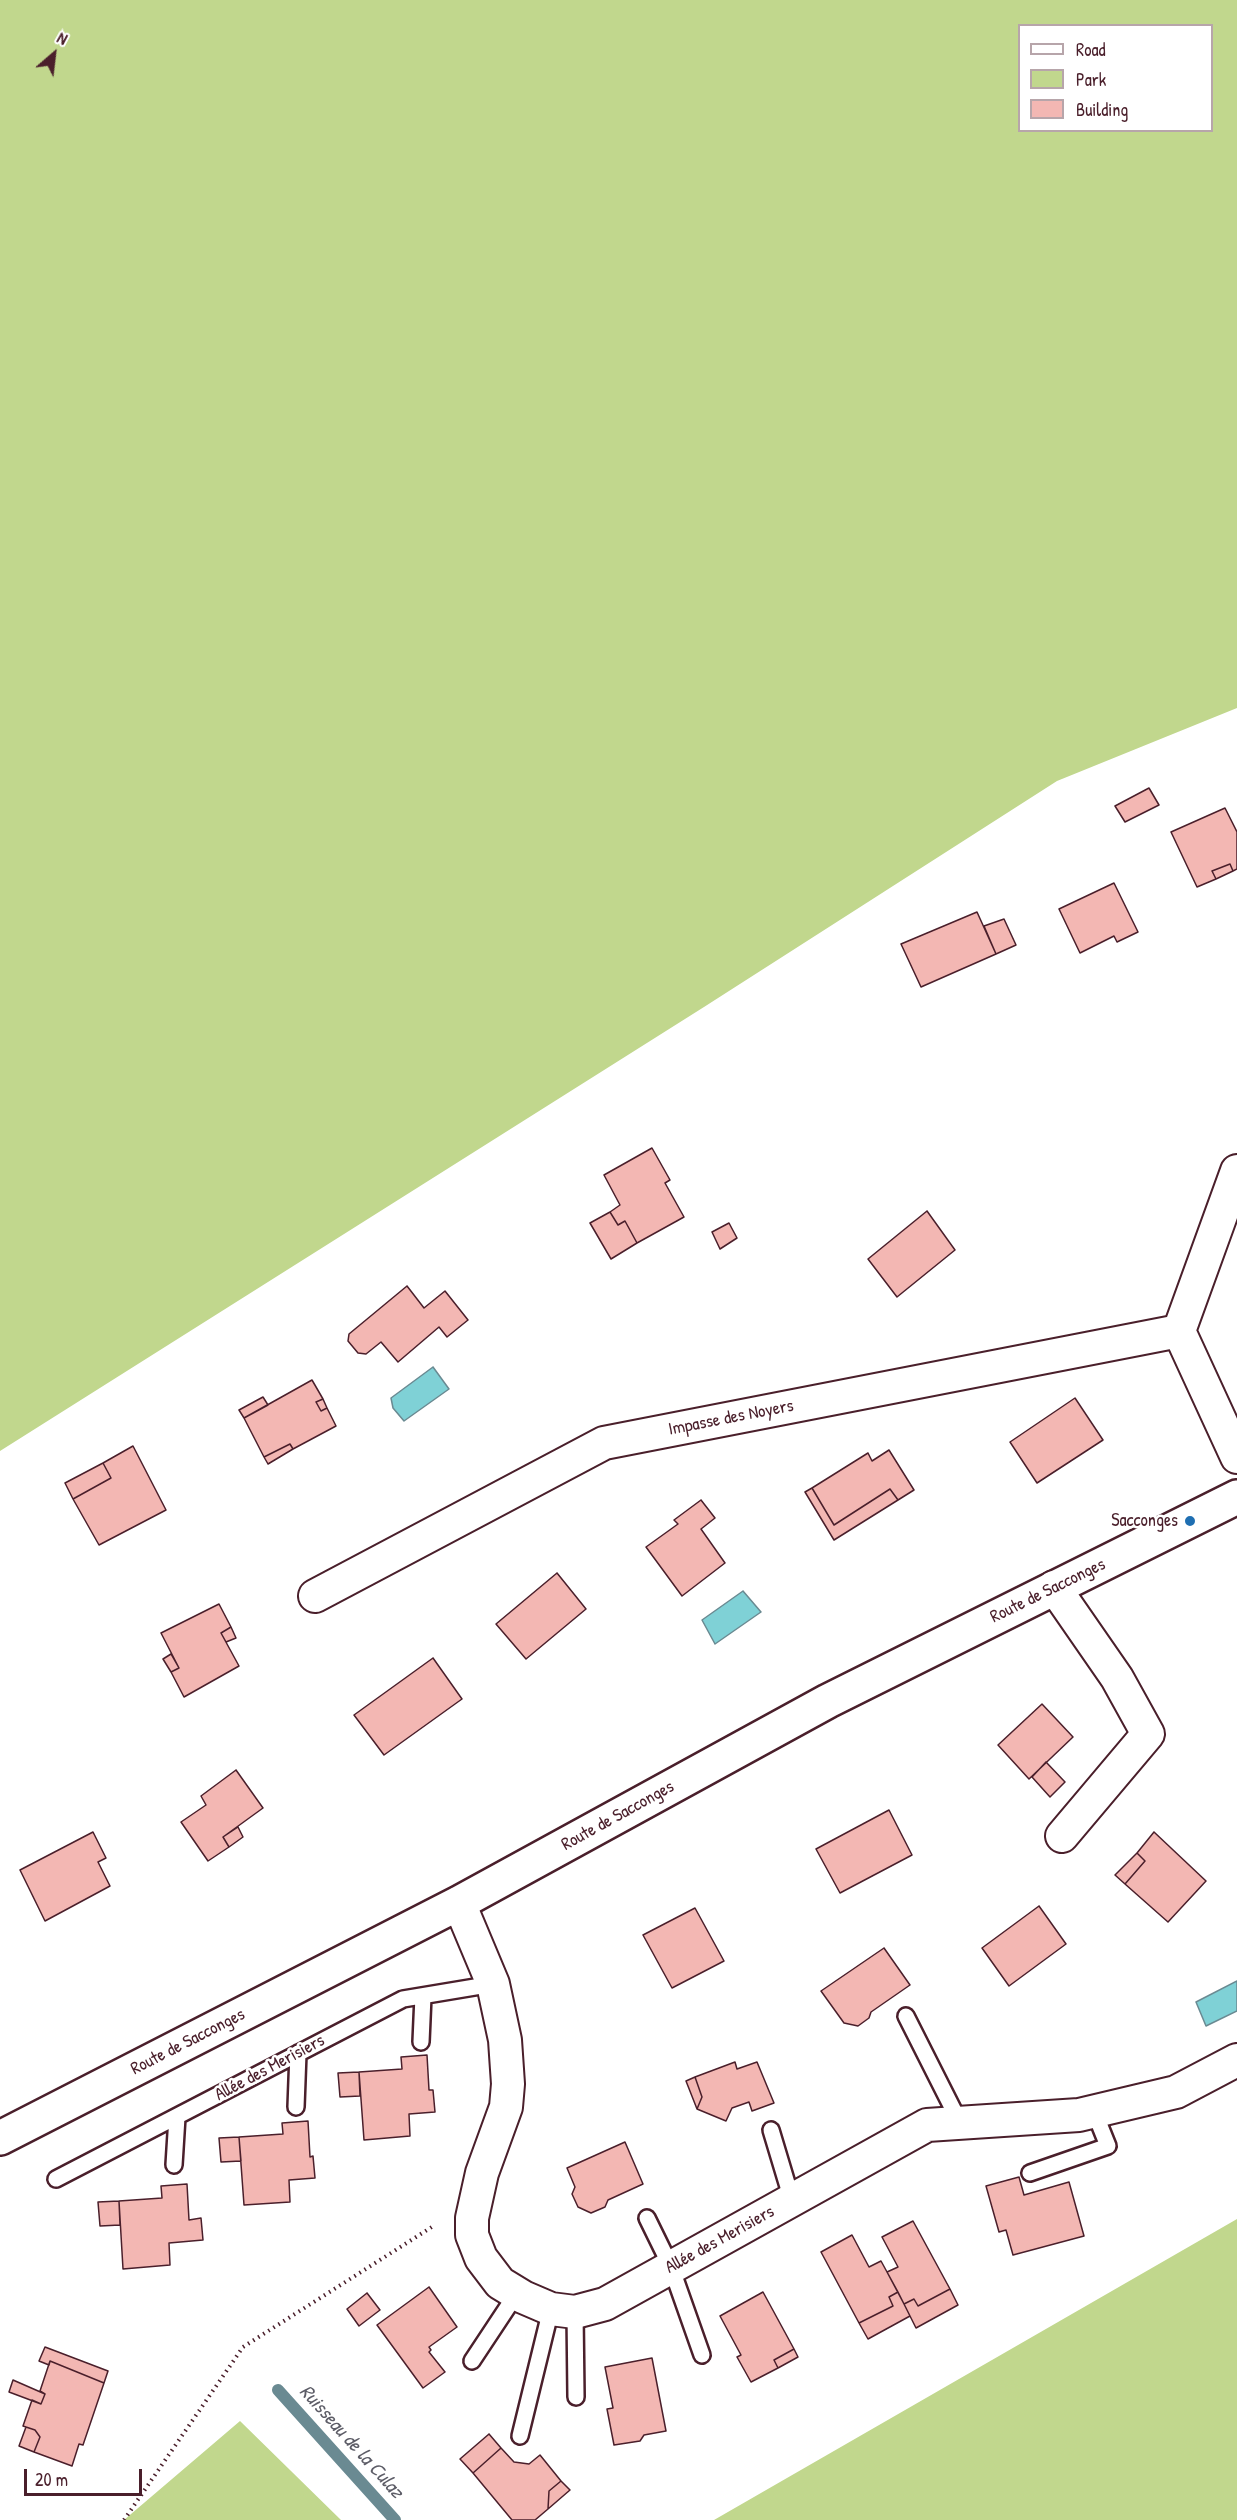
<!DOCTYPE html>
<html>
<head>
<meta charset="utf-8">
<style>
	body { margin:0 }
	#map { position:relative; width:1237px; height:2520px; overflow:hidden; background:#fff; font-family:"Patrick Hand",sans-serif }
	canvas { display:block }
	.legend { position:absolute; left:1018px; top:24px; width:195px; height:108px; box-sizing:border-box; background:#fff; border:2px solid #b7a5aa; margin:0; padding:8px 10px; list-style:none; font-size:18px; color:#4a1f2b }
	.legend li { display:flex; align-items:center; gap:12px; height:30px }
	.legend b { width:30px; border:2px solid #b7a5aa }
	.north { position:absolute; left:24px; top:24px; width:60px; height:60px; -webkit-text-stroke:4px #fff; paint-order:stroke; rotate:28deg; font-size:16px; font-weight:700; line-height:24px; text-align:center; color:#4a1f2b }
	.north::after { content:''; display:block; margin:auto; width:21px; height:27px; background:#4a1f2b; clip-path:polygon(50% 0,100% 100%,50% 72%,0 100%) }
	.scale { position:absolute; left:24px; top:2469px; width:118px; height:27px; box-sizing:border-box; border:3px solid #4a1f2b; border-top:0; padding-left:8px; font-size:18px; line-height:21px; white-space:nowrap; color:#4a1f2b; -webkit-text-stroke:4px #fff; paint-order:stroke }
</style>
</head>
<body>
<div id="map">
<canvas width="1237" height="2520"></canvas>
<ul class="legend">
<li><b style="height:8px;background:#fff"></b>Road</li>
<li><b style="height:16px;background:#c1d78d"></b>Park</li>
<li><b style="height:16px;background:#f3b7b3"></b>Building</li>
</ul>
<div class="north">N</div>
<div class="scale">20 m</div>
</div>
<script>
const ctx = document.querySelector('canvas').getContext('2d');
ctx.lineJoin = 'round';
function fillPath(path, color) {
  ctx.fillStyle = color;
  ctx.fill(path, 'evenodd');
}
function shape(rows) {
  const path = new Path2D();
  for (const r of rows) {
    path.moveTo(r[0], r[1]);
    for (let i = 2; i < r.length; i += 2) path.lineTo(r[i], r[i + 1]);
  }
  return path;
}
function trace(path, color, width, dash) {
  ctx.strokeStyle = color;
  ctx.lineWidth = width;
  ctx.lineCap = dash ? 'butt' : 'round';
  ctx.setLineDash(dash || []);
  ctx.stroke(path);
}
function drawText(font, color, halo, rows, align = 'center') {
  ctx.font = font + ' "Patrick Hand",sans-serif';
  ctx.lineWidth = 5;
  ctx.setLineDash([]);
  ctx.textBaseline = 'middle';
  ctx.strokeStyle = halo;
  ctx.fillStyle = color;
  for (const [text, x, y, turn = 0] of rows) {
    ctx.save();
    ctx.translate(x, y);
    ctx.rotate((+turn || 0) * Math.PI / 180);
    ctx.textAlign = isNaN(turn) ? turn : align;
    if (halo) ctx.strokeText(text, 0, 0);
    ctx.fillText(text, 0, 0);
    ctx.restore();
  }
}
fillPath(shape([
	[0,0,1237,0,1237,708,1057,781,704,1007,0,1451],
	[1020,26,1212,26,1212,130,1020,130],
	[1237,2219,1237,2520,714,2520],
	[240,2421,341,2520,124,2520]
]), '#c1d78d');
const water = shape([
	[433,1367,449,1389,404,1421,393,1408,391,1398,433,1367],
	[743,1591,761,1612,715,1644,702,1620,743,1591],
	[1237,1981,1237,2011,1206,2026,1196,2002,1237,1981]
]);
fillPath(water, '#7fd1d6');
trace(water, '#6a8a92', 1.5);
trace(shape([
	[278,2390,395,2520]
]), '#6a8a92', 12);
const building = shape([
	[1149,788,1159,805,1125,822,1115,806,1149,788],
	[1225,808,1237,832,1237,869,1233,871,1230,864,1212,871,1216,879,1197,887,1171,832,1225,808],
	[1230,864,1233,871,1216,879,1212,871,1230,864],
	[1114,883,1138,932,1117,942,1114,936,1080,953,1059,909,1114,883],
	[977,912,996,954,921,987,901,944,977,912],
	[1004,919,1016,945,996,954,984,926,1004,919],
	[652,1148,670,1180,665,1183,684,1217,637,1243,625,1221,618,1225,610,1212,620,1205,604,1175,652,1148],
	[927,1211,955,1250,897,1297,868,1259,927,1211],
	[610,1212,618,1225,625,1221,637,1243,611,1259,590,1223,610,1212],
	[729,1223,737,1238,720,1249,712,1232,729,1223],
	[407,1286,424,1308,445,1291,468,1320,447,1337,439,1327,398,1362,381,1342,366,1354,358,1353,348,1341,349,1334,407,1286],
	[312,1380,323,1399,316,1402,321,1411,327,1408,336,1426,293,1449,290,1444,264,1457,244,1418,312,1380],
	[263,1397,268,1405,244,1418,239,1410,263,1397],
	[1075,1398,1103,1440,1037,1483,1010,1442,1075,1398],
	[323,1399,327,1408,321,1411,316,1402,323,1399],
	[290,1444,293,1449,268,1464,264,1457,290,1444],
	[133,1446,166,1510,99,1545,73,1499,111,1478,103,1463,133,1446],
	[889,1450,914,1490,898,1500,890,1489,834,1525,812,1488,868,1453,872,1461,889,1450],
	[103,1463,111,1478,73,1499,65,1483,103,1463],
	[812,1488,834,1525,890,1489,898,1500,834,1540,805,1492,812,1488],
	[701,1500,715,1518,701,1529,725,1563,682,1596,646,1547,678,1524,674,1520,701,1500],
	[557,1573,586,1609,526,1659,496,1624,557,1573],
	[219,1604,231,1627,221,1633,239,1666,184,1697,171,1672,179,1668,161,1633,219,1604],
	[231,1627,236,1638,226,1642,221,1633,231,1627],
	[171,1654,179,1668,171,1672,163,1659,171,1654],
	[433,1658,462,1699,384,1755,354,1715,433,1658],
	[1042,1704,1073,1737,1029,1779,998,1745,1042,1704],
	[1046,1762,1065,1782,1050,1797,1032,1777,1046,1762],
	[236,1770,263,1808,223,1837,229,1847,208,1861,181,1822,206,1805,201,1796,236,1770],
	[889,1810,912,1855,840,1893,816,1849,889,1810],
	[238,1827,243,1837,229,1847,223,1837,238,1827],
	[93,1832,106,1858,98,1862,110,1886,45,1921,20,1870,93,1832],
	[1154,1832,1206,1881,1168,1922,1125,1884,1145,1861,1137,1853,1154,1832],
	[1137,1853,1145,1861,1125,1884,1115,1875,1137,1853],
	[1039,1906,1066,1944,1009,1986,982,1948,1039,1906],
	[695,1908,724,1961,672,1988,643,1935,695,1908],
	[884,1948,910,1985,871,2012,869,2018,858,2026,844,2023,821,1991,884,1948],
	[427,2055,429,2090,433,2090,435,2112,409,2114,410,2136,364,2140,359,2072,402,2069,401,2057,427,2055],
	[735,2062,737,2069,757,2062,774,2103,752,2111,749,2102,732,2108,726,2121,697,2109,702,2097,695,2077,735,2062],
	[359,2072,360,2096,340,2097,338,2073,359,2072],
	[695,2077,702,2097,697,2109,686,2081,695,2077],
	[308,2121,310,2157,313,2156,315,2178,289,2180,290,2202,244,2205,239,2137,283,2134,282,2123,308,2121],
	[239,2137,241,2161,221,2162,219,2138,239,2137],
	[625,2142,643,2184,608,2200,605,2207,591,2213,578,2207,572,2194,575,2187,567,2168,625,2142],
	[1019,2177,1024,2195,1069,2182,1084,2236,1013,2255,1006,2230,999,2232,986,2186,1019,2177],
	[187,2184,189,2220,201,2218,203,2240,169,2243,170,2265,123,2269,119,2201,162,2198,161,2186,187,2184],
	[119,2201,120,2225,100,2226,98,2202,119,2201],
	[913,2221,950,2289,918,2306,914,2299,904,2304,887,2272,898,2267,882,2237,913,2221],
	[852,2235,869,2267,881,2261,898,2292,889,2297,893,2306,859,2323,821,2252,852,2235],
	[429,2287,457,2327,429,2347,431,2350,429,2352,445,2372,423,2388,377,2325,429,2287],
	[950,2289,958,2305,916,2328,904,2304,914,2299,918,2306,950,2289],
	[763,2292,794,2349,774,2360,778,2368,751,2382,737,2357,741,2355,720,2316,763,2292],
	[898,2292,910,2316,868,2339,859,2323,893,2306,889,2297,898,2292],
	[367,2293,380,2310,359,2326,347,2309,367,2293],
	[45,2347,108,2371,104,2383,50,2361,49,2365,39,2361,45,2347],
	[794,2349,798,2357,778,2368,774,2360,794,2349],
	[652,2358,666,2431,644,2435,640,2441,614,2445,607,2409,613,2408,605,2367,652,2358],
	[50,2361,104,2383,83,2445,79,2444,72,2466,34,2452,40,2437,35,2430,23,2426,32,2400,41,2404,45,2394,40,2391,50,2361],
	[13,2380,45,2394,41,2404,9,2392,13,2380],
	[26,2427,35,2430,40,2437,34,2452,19,2446,26,2427],
	[489,2434,501,2448,473,2473,460,2459,489,2434],
	[501,2448,514,2462,529,2464,540,2455,561,2481,549,2491,548,2509,535,2520,512,2520,473,2473,501,2448],
	[561,2481,570,2490,548,2509,549,2491,561,2481]
]);
fillPath(building, '#f3b7b3');
trace(building, '#4a1f2b', 1.5);
const service = shape([
	[906,2016,960,2123],
	[421,2042,423,1996],
	[296,2107,298,2053],
	[771,2130,792,2200],
	[174,2165,177,2117],
	[1030,2173,1108,2146,1094,2111],
	[56,2179,403,1999,493,1984],
	[647,2218,671,2267,702,2355],
	[575,2312,576,2397],
	[472,2361,517,2293],
	[520,2436,551,2309]
]);
const minor = shape([
	[1237,1171,1179,1331,1237,1457],
	[1054,1587,1117,1678,1148,1734,1062,1836],
	[315,1596,604,1443,1179,1331],
	[459,1903,493,1984,505,2040,508,2084,506,2107,482,2173,472,2218,472,2235,481,2258,500,2283,523,2297,551,2309,575,2312,605,2304,927,2125,1079,2115,1176,2092,1237,2060]
]);
const tertiary = shape([
	[0,2138,459,1903,828,1701,1237,1497]
]);
trace(service, '#4a1f2b', 20);
trace(minor, '#4a1f2b', 36);
trace(tertiary, '#4a1f2b', 38);
trace(shape([
	[124,2520,243,2347,435,2225]
]), '#4a1f2b', 4, [1.5, 4.5]);
trace(service, '#fff', 15);
trace(minor, '#fff', 32);
trace(tertiary, '#fff', 33);
for (const [x, y, r, color] of [
	[1190,1521,6,"#1f6fb2"]
]) {
  const dot = new Path2D();
  dot.arc(x, y, r, 0, 2 * Math.PI);
  ctx.fillStyle = color;
  ctx.fill(dot);
  trace(dot, '#fff', 2);
}
drawText('18px', '#4a1f2b', '#fff', [
	["Impasse des Noyers",731,1418,-11],
	["Route de Sacconges",1048,1591,-26],
	["Route de Sacconges",618,1816,-29],
	["Route de Sacconges",188,2042,-27],
	["Allée des Merisiers",270,2068,-28],
	["Allée des Merisiers",720,2240,-29]
]);
drawText('18px', '#4a1f2b', '#fff', [
	["Sacconges",1178,1521]
], 'right');
drawText('italic 20px', '#5d5d67', '#fff', [
	["Ruisseau de la Culaz",351,2442,48]
]);
</script>
</body>
</html>
